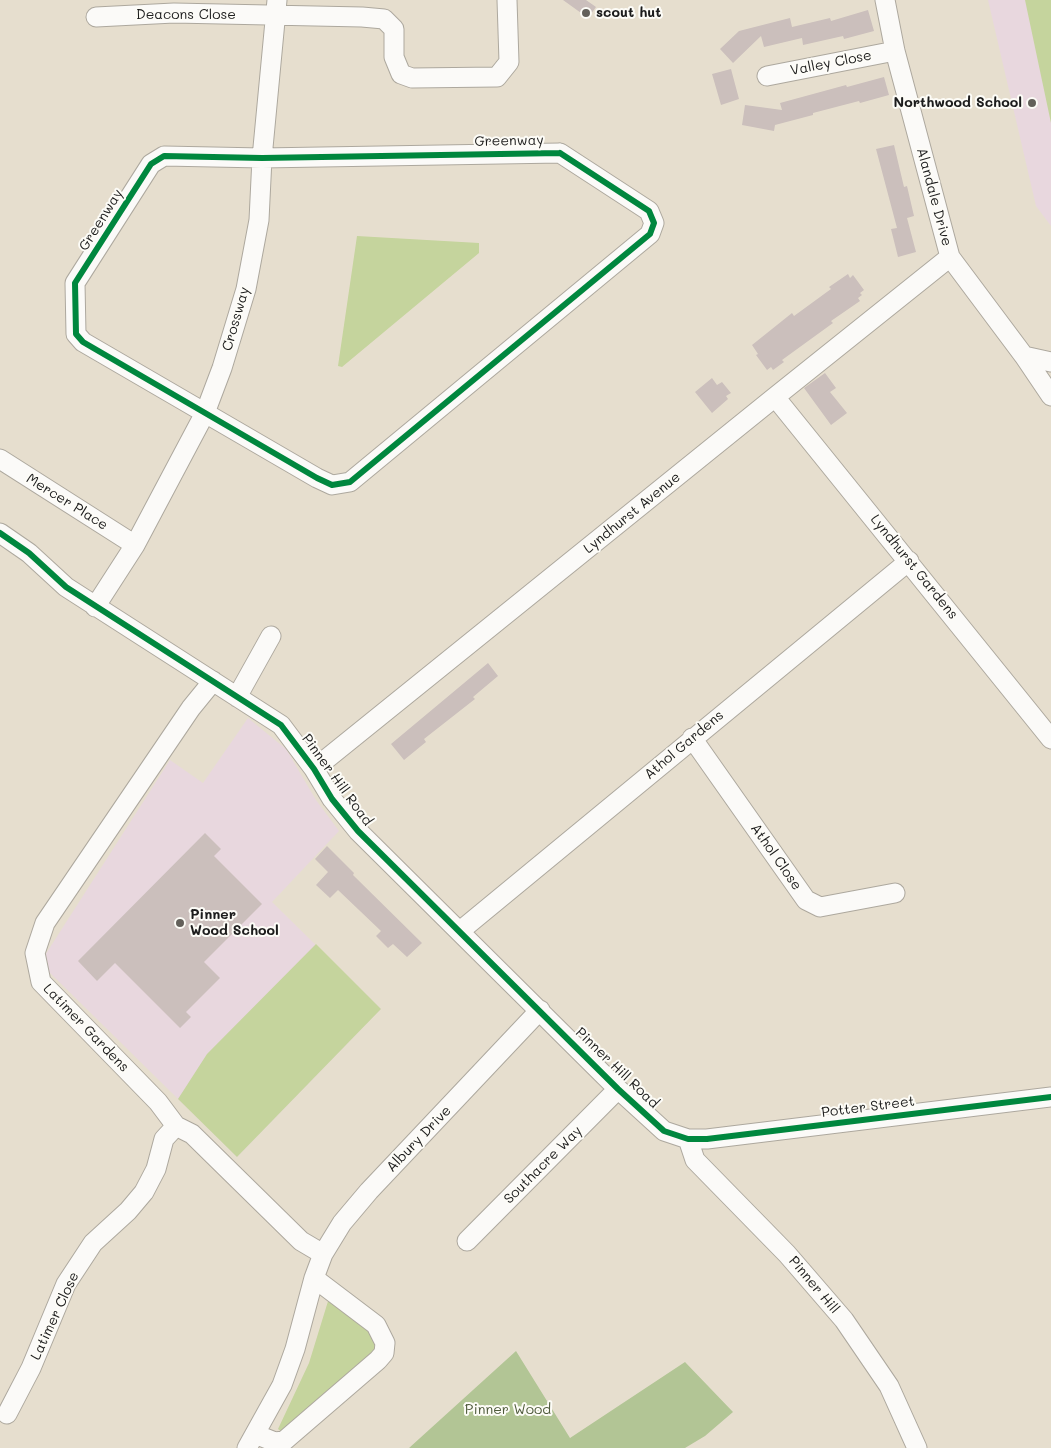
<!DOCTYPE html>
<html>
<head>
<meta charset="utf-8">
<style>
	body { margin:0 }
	canvas { display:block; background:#e6dece }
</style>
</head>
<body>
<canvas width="1051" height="1448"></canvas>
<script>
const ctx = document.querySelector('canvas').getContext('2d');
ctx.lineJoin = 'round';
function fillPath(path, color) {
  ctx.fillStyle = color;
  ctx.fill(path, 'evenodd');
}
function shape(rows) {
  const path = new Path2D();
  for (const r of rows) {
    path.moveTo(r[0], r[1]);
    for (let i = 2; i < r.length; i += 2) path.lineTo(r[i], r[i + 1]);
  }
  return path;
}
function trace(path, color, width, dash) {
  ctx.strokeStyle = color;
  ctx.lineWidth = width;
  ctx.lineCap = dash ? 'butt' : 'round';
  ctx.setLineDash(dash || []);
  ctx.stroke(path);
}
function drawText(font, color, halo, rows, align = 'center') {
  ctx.font = font + ' Mali,sans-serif';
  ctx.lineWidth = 4;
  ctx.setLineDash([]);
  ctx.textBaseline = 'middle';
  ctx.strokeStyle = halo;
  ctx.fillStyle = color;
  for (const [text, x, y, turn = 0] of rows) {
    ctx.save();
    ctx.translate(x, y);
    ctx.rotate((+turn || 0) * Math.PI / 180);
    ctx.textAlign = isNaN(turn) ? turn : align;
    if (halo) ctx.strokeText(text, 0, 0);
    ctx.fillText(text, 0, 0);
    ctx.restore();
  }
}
fillPath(shape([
	[988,0,1051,0,1051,226,1036,206],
	[248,718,286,749,316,800,339,831,272,902,381,1009,237,1157,40,963,170,760,203,783]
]), '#e8d7de');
fillPath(shape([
	[1025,0,1051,0,1051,123],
	[357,236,479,243,479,253,342,367,338,366],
	[316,944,381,1009,237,1157,178,1099,207,1054],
	[329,1298,374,1330,381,1343,375,1353,282,1432,278,1429,309,1363]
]), '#c5d49d');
fillPath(shape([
	[516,1351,570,1438,685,1362,733,1412,705,1436,685,1448,409,1448]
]), '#b2c595');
fillPath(shape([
	[563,0,586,0,596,7,588,18],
	[868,10,874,31,844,39,843,36,803,45,802,38,764,47,761,36,733,63,720,49,739,31,790,18,792,27,830,18,831,21],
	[731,69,739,99,721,105,712,74],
	[884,77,889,95,860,103,859,101,813,113,813,115,775,125,774,131,742,125,745,105,782,110,780,103,846,85,847,87],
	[894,145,904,187,907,186,914,216,907,218,916,252,898,257,891,229,897,228,876,149],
	[848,274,850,278,853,275,864,290,860,293,862,295,858,298,860,301,831,321,833,323,782,360,784,362,773,370,771,367,767,370,756,355,758,354,752,345,792,313,794,316,831,289,829,287],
	[825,373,836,388,830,392,847,413,831,425,804,388],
	[712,378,717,385,722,382,731,393,726,396,728,399,712,413,695,392],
	[488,663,498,676,473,697,475,699,424,739,426,742,404,760,391,744],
	[205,833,221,849,214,856,262,904,204,962,220,978,186,1012,191,1017,180,1028,115,963,97,981,78,961],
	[327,846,354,873,353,875,422,943,407,957,393,944,388,948,376,936,381,931,338,890,330,898,316,885,328,872,315,859]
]), '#cbbfbc');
const minor = shape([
	[885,0,895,51,950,257,1024,356,1051,396],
	[96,17,174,13,362,17,384,19,394,29,394,57,401,74,412,78,497,77,509,62,507,0],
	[767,76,895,51],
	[560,153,649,211,654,223,650,234,350,482,332,485,317,478,83,342,76,334,75,283,151,164,164,156,262,158,560,153],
	[1024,356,1051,362],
	[775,397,1051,739],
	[0,459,135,545],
	[0,533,29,553,66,587,281,725,314,769,332,799,358,831,618,1089,664,1131,688,1139,707,1139,1051,1097],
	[95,607,135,545,205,413,222,368,246,289,259,220,262,158,277,0],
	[213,681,191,708,45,923,35,953,41,982,158,1102,176,1126,192,1134,301,1241,323,1254],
	[237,697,271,636],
	[692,738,806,900,820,907,895,893],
	[314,769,775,397,950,257],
	[460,931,909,561],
	[688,1139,695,1160,787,1254,844,1320,889,1386,917,1448],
	[467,1241,618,1089],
	[7,1414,31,1368,66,1284,93,1243,128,1211,144,1192,156,1169,164,1139,176,1126],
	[255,1434,275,1442,284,1441,378,1360,384,1353,385,1343,376,1325,314,1278],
	[247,1448,282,1385,295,1349,314,1278,323,1254,342,1223,369,1191,540,1010]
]);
trace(minor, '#ada89e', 21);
trace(minor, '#fbfaf8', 19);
trace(shape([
	[560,153,649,211,654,223,650,234,350,482,332,485,317,478,83,342,76,334,75,283,151,164,164,156,262,158,560,153],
	[0,533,29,553,66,587,281,725,314,769,332,799,358,831,618,1089,664,1131,688,1139,707,1139,1051,1097]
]), '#00873e', 6);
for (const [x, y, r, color] of [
	[586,13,5,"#63605a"],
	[1032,103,5,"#63605a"],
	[180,923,5,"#63605a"]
]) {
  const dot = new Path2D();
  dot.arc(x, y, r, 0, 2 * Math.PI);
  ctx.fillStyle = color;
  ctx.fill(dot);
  trace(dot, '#fdfcf7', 2);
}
drawText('bold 14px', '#1c1c1c', '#fdfcf7', [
	["scout hut",596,13],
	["Northwood School",1022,103,"right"],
	["Pinner",190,915],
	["Wood School",190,931]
], 'left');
drawText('14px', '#1c1c1c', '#fdfcf7', [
	["Deacons Close",186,15],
	["Valley Close",831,63,-11],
	["Greenway",509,141,-1],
	["Alandale Drive",934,197,75],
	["Greenway",101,220,-58],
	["Crossway",236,319,-74],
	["Mercer Place",67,502,32],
	["Lyndhurst Avenue",632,513,-39],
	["Lyndhurst Gardens",914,567,51],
	["Athol Gardens",684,745,-40],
	["Pinner Hill Road",337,780,54],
	["Athol Close",776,857,55],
	["Latimer Gardens",86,1028,46],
	["Pinner Hill Road",617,1068,44],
	["Potter Street",868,1107,-7],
	["Albury Drive",419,1139,-46],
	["Southacre Way",543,1165,-45],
	["Pinner Hill",814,1285,50],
	["Latimer Close",55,1316,-65]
]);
drawText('14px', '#4e5a3b', '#fdfcf7', [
	["Pinner Wood",508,1410]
]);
</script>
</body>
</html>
